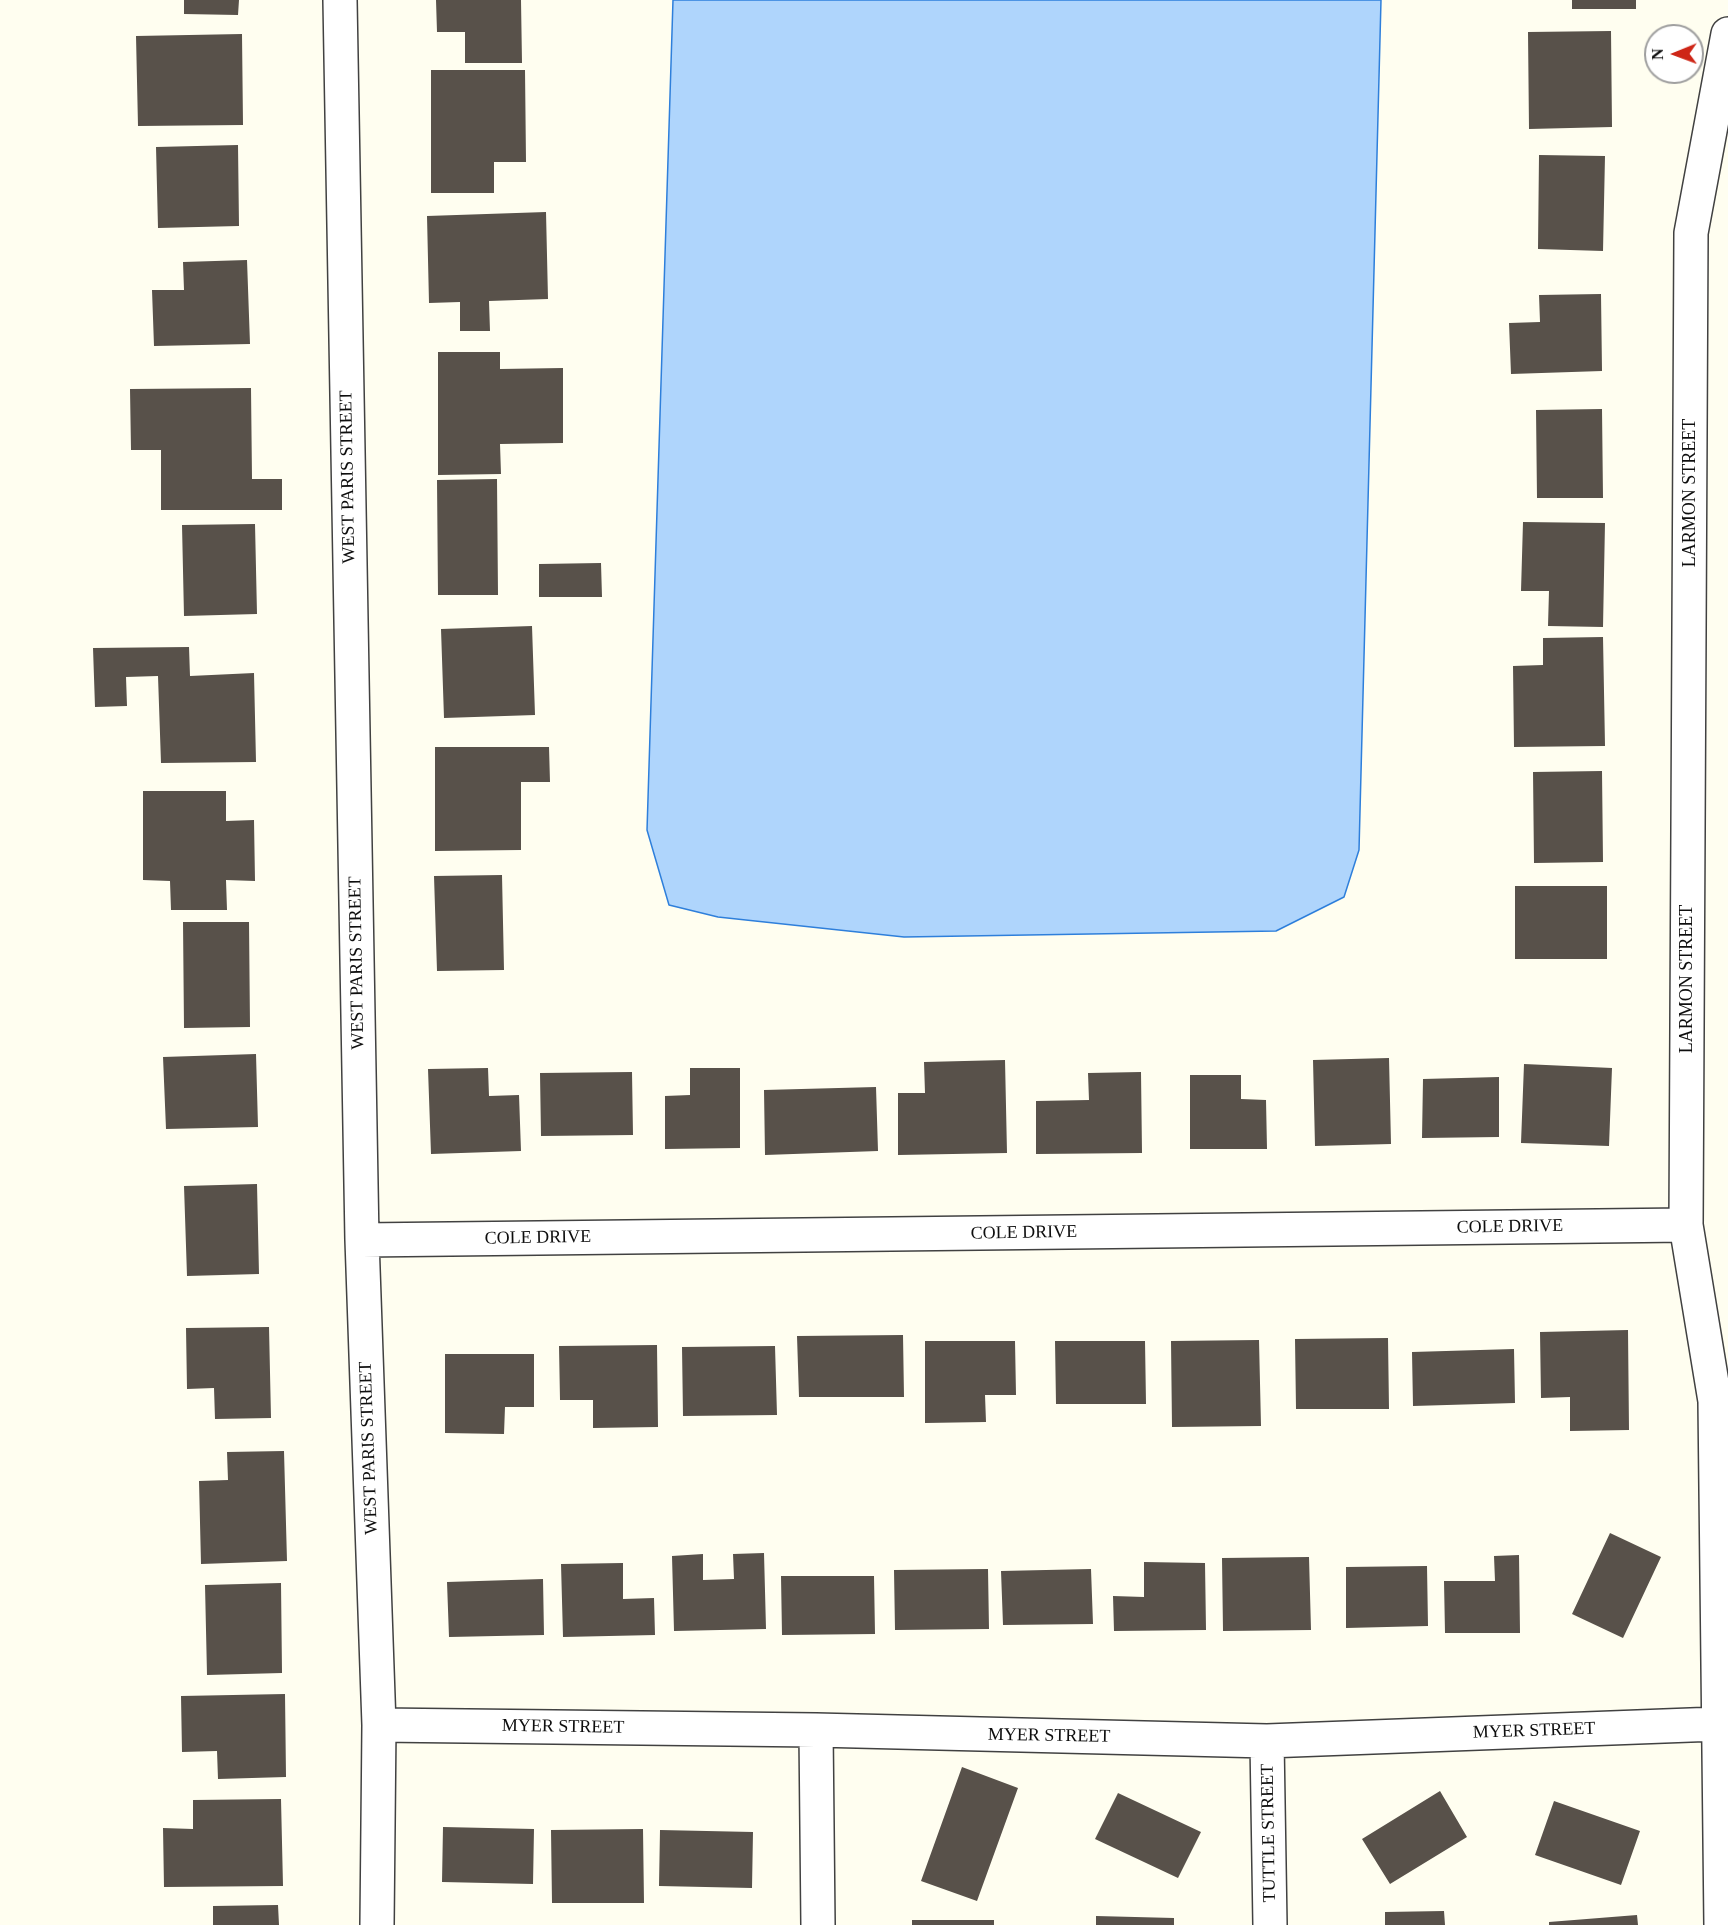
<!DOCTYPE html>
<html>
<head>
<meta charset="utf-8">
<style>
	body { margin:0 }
	#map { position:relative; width:1728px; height:1925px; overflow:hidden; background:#fffef0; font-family:Georgia,serif }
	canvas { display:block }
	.north { position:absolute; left:1644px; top:24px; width:60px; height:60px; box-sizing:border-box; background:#fff; border:2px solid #9f9f9f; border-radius:50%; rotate:269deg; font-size:16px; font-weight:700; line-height:24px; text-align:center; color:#0e0e0e }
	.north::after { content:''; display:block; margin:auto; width:21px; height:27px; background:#ce2617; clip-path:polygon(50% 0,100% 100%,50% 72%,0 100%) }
</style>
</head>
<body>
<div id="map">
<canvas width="1728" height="1925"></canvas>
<div class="north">N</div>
</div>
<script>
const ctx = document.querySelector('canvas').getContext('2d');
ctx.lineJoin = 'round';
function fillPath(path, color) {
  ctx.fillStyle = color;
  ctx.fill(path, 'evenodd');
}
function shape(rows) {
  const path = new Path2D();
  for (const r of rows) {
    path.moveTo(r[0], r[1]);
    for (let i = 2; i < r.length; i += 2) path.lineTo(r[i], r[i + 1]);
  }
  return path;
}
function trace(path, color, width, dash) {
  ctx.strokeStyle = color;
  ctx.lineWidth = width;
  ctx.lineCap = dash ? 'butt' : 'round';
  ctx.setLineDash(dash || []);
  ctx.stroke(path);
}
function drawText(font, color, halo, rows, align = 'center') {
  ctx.font = font + ' Georgia,serif';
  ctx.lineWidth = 6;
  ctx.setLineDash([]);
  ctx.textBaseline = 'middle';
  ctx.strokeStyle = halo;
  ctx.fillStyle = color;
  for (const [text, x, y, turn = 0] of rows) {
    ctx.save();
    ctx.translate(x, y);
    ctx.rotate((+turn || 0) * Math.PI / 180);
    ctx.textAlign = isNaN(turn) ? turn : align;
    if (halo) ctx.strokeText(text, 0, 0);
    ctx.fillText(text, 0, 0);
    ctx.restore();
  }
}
const water = shape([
	[673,0,1381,0,1359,850,1344,897,1276,931,904,937,718,917,669,905,647,830,673,0]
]);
fillPath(water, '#afd5fc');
trace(water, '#2e7fdb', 1.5);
fillPath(shape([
	[184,0,239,0,238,15,184,14],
	[436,0,521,0,522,63,465,63,465,32,437,32],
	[1572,0,1636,0,1636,9,1572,9],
	[1611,31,1612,127,1529,129,1528,32],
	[242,34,243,125,138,126,136,36],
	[431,70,525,70,526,162,494,162,494,193,431,193],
	[238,145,239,226,158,228,156,147],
	[1539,155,1605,156,1603,251,1538,249],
	[546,212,548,299,489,301,490,331,460,331,460,302,429,303,427,216],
	[247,260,250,344,154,346,152,290,184,290,183,262],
	[1601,294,1602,371,1511,374,1509,323,1540,322,1539,295],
	[438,352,500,352,500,369,563,368,563,443,500,444,501,474,438,475],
	[251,388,252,479,282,479,282,510,161,510,161,450,131,450,130,389],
	[1602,409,1603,498,1537,498,1536,410],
	[497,479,498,595,438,595,437,480],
	[1523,522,1605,523,1603,627,1548,626,1549,591,1521,591],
	[255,524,257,614,184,616,182,525],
	[601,563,602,597,539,597,539,564],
	[532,626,535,715,444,718,441,629],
	[1603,637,1605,746,1514,747,1513,666,1543,665,1543,638],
	[189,647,190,676,254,673,256,762,161,763,158,676,126,677,127,706,95,707,93,648],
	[435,747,549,747,550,782,521,782,521,850,435,851],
	[1602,771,1603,862,1534,863,1533,772],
	[143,791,226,791,226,821,254,820,255,881,226,880,227,910,171,910,170,881,143,880],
	[502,875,504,970,437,971,434,876],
	[1515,886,1607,886,1607,959,1515,959],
	[183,922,249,922,250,1027,184,1028],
	[256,1054,258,1127,166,1129,163,1057],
	[1389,1058,1391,1144,1315,1146,1313,1060],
	[1005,1060,1007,1153,898,1155,898,1093,925,1093,924,1062],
	[1524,1064,1612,1068,1609,1146,1521,1143],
	[488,1068,489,1096,519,1095,521,1151,431,1154,428,1069],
	[690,1068,740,1068,740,1148,665,1149,665,1096,690,1095],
	[632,1072,633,1135,541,1136,540,1073],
	[1141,1072,1142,1153,1036,1154,1036,1101,1089,1100,1088,1073],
	[1190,1075,1241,1075,1241,1099,1266,1100,1267,1149,1190,1149],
	[1499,1077,1499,1137,1422,1138,1423,1079],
	[876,1087,878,1151,765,1155,764,1090],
	[257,1184,259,1274,187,1276,184,1186],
	[269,1327,271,1418,215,1419,214,1388,187,1389,186,1328],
	[1628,1330,1629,1430,1570,1431,1570,1397,1541,1398,1540,1332],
	[903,1335,904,1397,799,1397,797,1336],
	[1388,1338,1389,1409,1296,1409,1295,1339],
	[1259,1340,1261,1426,1172,1427,1171,1341],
	[925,1341,1015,1341,1016,1395,985,1395,986,1422,925,1423],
	[1055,1341,1145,1341,1146,1404,1056,1404],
	[657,1345,658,1427,593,1428,593,1400,560,1400,559,1346],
	[775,1346,777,1415,683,1416,682,1347],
	[1514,1349,1515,1403,1413,1406,1412,1352],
	[445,1354,534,1354,534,1407,505,1407,504,1434,445,1433],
	[284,1451,287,1561,201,1564,199,1481,228,1480,227,1452],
	[1610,1533,1661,1557,1623,1638,1572,1614],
	[764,1553,766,1629,674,1631,672,1556,703,1554,703,1580,734,1579,733,1554],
	[1519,1555,1520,1633,1445,1633,1444,1581,1495,1581,1494,1556],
	[1309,1557,1311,1630,1223,1631,1222,1558],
	[1144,1562,1205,1563,1206,1630,1114,1631,1113,1596,1144,1597],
	[623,1563,623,1599,654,1598,655,1635,563,1637,561,1564],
	[1427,1566,1428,1626,1346,1628,1346,1567],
	[988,1569,989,1629,895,1630,894,1570],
	[1091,1569,1093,1624,1003,1625,1001,1571],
	[781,1576,874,1576,875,1634,782,1635],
	[543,1579,544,1635,449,1637,447,1582],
	[281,1583,282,1673,207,1675,205,1585],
	[285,1694,286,1777,218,1779,217,1751,182,1752,181,1696],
	[962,1767,1018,1788,977,1901,921,1881],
	[1440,1791,1467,1837,1390,1884,1362,1839],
	[1118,1793,1201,1832,1178,1878,1095,1839],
	[281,1799,283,1886,164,1887,163,1828,193,1829,193,1800],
	[1554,1801,1640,1831,1621,1885,1535,1855],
	[443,1827,534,1829,533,1884,442,1882],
	[643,1829,644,1903,552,1903,551,1830],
	[660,1830,753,1832,752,1888,659,1886],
	[278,1905,279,1925,213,1925,213,1906],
	[1444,1911,1445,1925,1385,1925,1385,1912],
	[1637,1915,1638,1925,1549,1925,1549,1922],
	[1096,1916,1174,1918,1174,1925,1096,1925],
	[912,1920,994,1920,994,1925,912,1925]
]), '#58514a');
const street = shape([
	[340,0,362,1240,379,1725,377,1925],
	[362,1240,1686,1225],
	[379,1725,816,1730,1267,1741,1717,1724],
	[816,1730,818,1925],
	[1267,1741,1270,1925],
	[1721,1925,1715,1401,1686,1225,1691,233,1728,34]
]);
trace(street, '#414141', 36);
trace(street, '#fff', 33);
drawText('18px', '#0e0e0e', '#fff', [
	["WEST PARIS STREET",348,477,-91],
	["LARMON STREET",1690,493,-90],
	["WEST PARIS STREET",357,963,-91],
	["LARMON STREET",1687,979,-90],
	["COLE DRIVE",1510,1227,-1],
	["COLE DRIVE",1024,1233,-1],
	["COLE DRIVE",538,1238,-1],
	["WEST PARIS STREET",369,1448,-92],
	["MYER STREET",563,1727,1],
	["MYER STREET",1534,1731,-2],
	["MYER STREET",1049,1736,1],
	["TUTTLE STREET",1269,1833,-91]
]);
</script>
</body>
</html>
